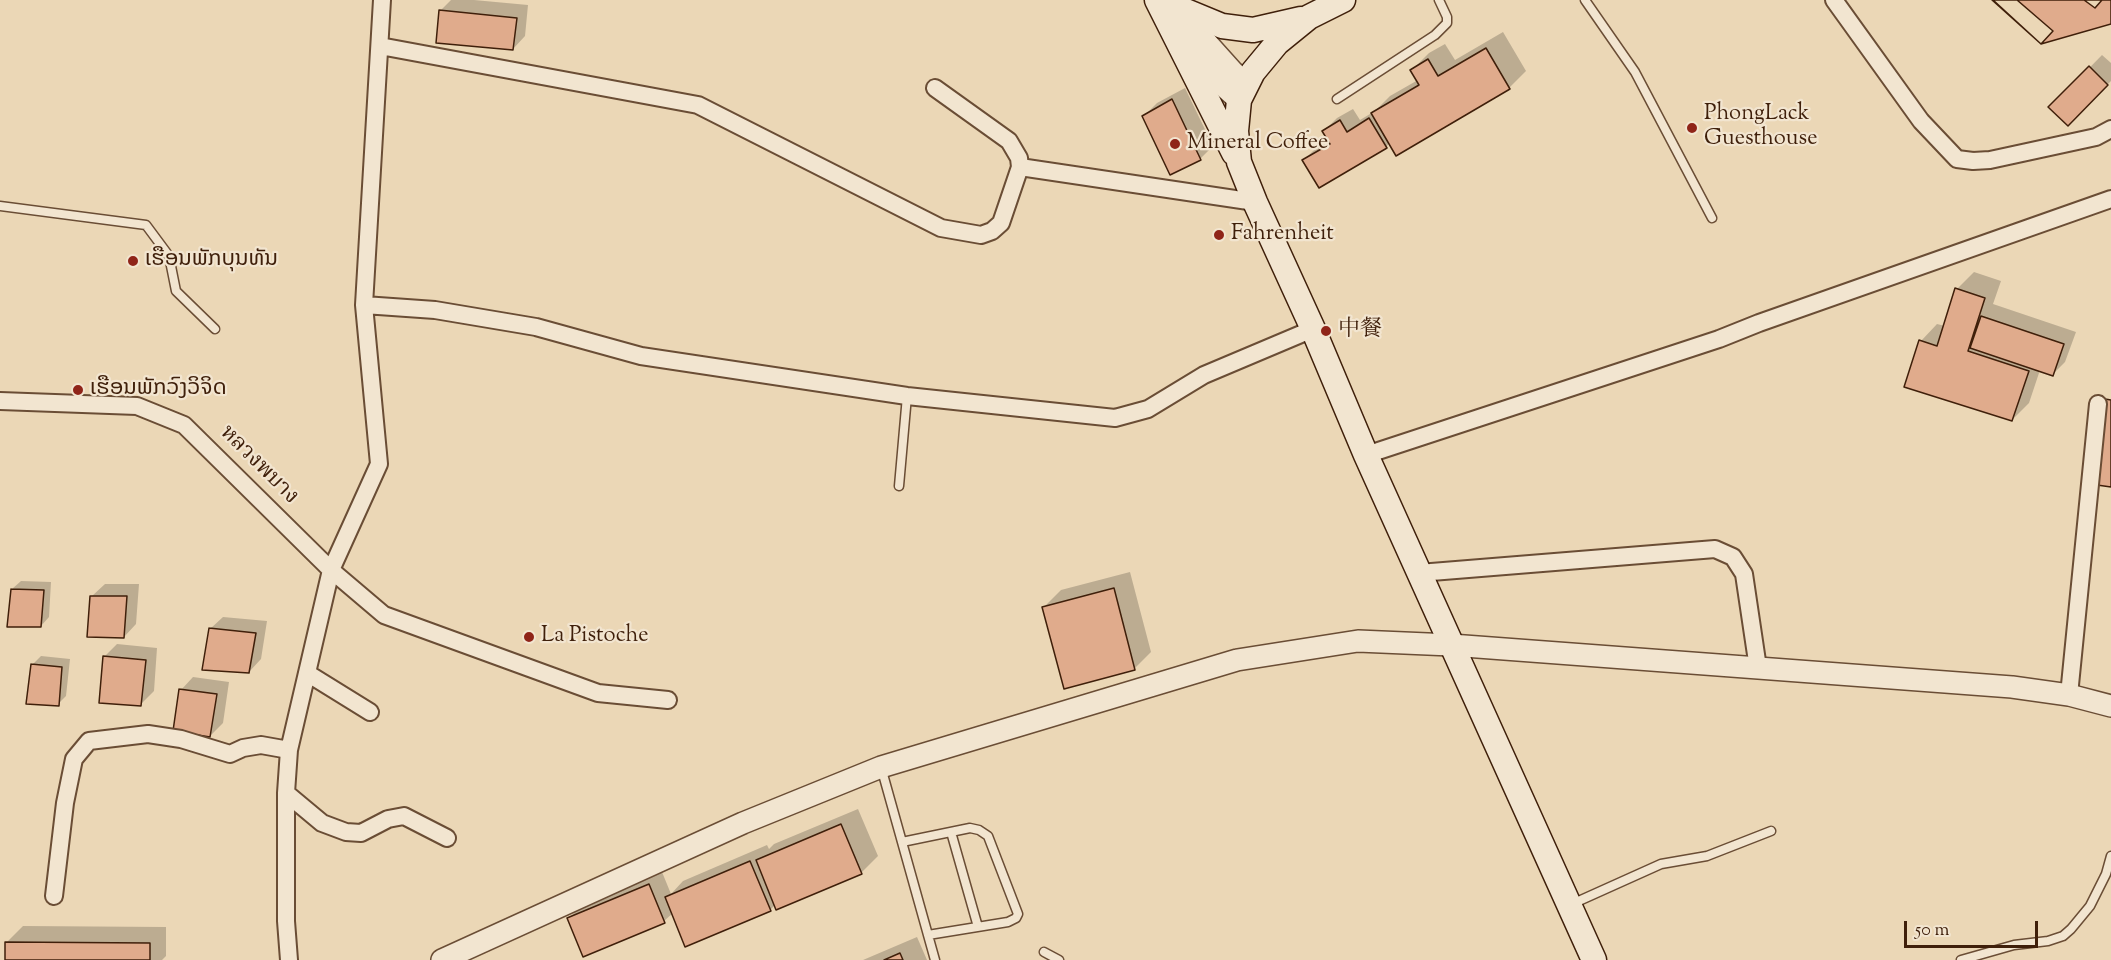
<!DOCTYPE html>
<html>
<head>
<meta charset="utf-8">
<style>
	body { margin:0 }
	#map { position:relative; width:2111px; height:960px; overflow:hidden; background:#ebd7b6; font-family:"Sorts Mill Goudy",serif }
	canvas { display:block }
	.scale { position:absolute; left:1904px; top:921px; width:134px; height:27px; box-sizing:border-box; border:3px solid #3f1f0a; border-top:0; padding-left:8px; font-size:18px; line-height:21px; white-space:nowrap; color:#3f1f0a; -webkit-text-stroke:4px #f2e5d0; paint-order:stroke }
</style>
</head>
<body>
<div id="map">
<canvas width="2111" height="960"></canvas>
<div class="scale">50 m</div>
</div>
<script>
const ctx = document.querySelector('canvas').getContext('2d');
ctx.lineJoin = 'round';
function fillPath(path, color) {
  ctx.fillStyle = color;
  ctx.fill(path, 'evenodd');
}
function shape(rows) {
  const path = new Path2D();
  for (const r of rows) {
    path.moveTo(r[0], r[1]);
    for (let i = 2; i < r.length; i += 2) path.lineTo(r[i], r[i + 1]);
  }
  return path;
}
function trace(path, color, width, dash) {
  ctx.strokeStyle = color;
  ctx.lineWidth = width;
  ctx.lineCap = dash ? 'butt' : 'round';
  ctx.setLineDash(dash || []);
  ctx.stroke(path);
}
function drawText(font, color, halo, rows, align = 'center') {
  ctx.font = font + ' "Sorts Mill Goudy","Noto Serif SC","Noto Sans Lao","Noto Serif Thai",serif';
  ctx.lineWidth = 4.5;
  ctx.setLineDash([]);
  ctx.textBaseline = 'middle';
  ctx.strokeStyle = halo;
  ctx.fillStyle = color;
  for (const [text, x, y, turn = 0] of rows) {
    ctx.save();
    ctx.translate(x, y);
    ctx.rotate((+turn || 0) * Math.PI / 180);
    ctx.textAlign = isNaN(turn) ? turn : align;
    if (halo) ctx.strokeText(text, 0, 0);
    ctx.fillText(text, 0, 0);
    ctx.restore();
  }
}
fillPath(shape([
	[451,0,474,0,528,5,525,36,513,49,440,11],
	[1503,32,1526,71,1509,88,1390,142,1386,147,1304,160,1317,147,1329,140,1324,131,1337,118,1353,109,1360,120,1375,111,1390,96,1418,80,1412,70,1429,53,1445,44,1455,60],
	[2102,55,2111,63,2111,81,2068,124,2051,107],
	[1185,88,1213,146,1200,159,1171,173,1144,116,1157,103],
	[1974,272,2001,281,1993,304,2076,332,2065,362,2052,375,2040,370,2029,403,2012,420,1921,341,1937,324,1945,326,1957,289],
	[1130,572,1151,652,1135,668,1044,607,1061,590],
	[21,581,51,582,49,617,41,626,12,589],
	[105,584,139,584,136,624,124,637,92,596],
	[223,617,267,621,261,659,249,672,210,629],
	[117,644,157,648,154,691,141,704,104,657],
	[41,656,70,659,66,696,58,704,32,665],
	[193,677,229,682,223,723,210,736,181,690],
	[858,809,878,856,861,873,776,904,770,910,673,913,664,921,569,918,581,906,662,872,671,894,683,881,767,845,769,849,774,844],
	[23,926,166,927,166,956,162,960,6,960,6,943],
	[917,937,927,960,863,960]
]), '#0003');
const building = shape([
	[1992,0,2017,0,2053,31,2041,44,1992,0],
	[1993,0,2111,0,2111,24,2041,44,1993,0],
	[2084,0,2102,0,2095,8,2084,0],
	[439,10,517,18,513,50,436,43,439,10],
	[1486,48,1510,89,1396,156,1371,113,1419,85,1410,70,1428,59,1438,76,1486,48],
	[2089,66,2108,85,2068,126,2048,107,2089,66],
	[1172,99,1201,160,1170,175,1142,116,1172,99],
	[1369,118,1387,148,1319,188,1302,160,1330,144,1322,131,1340,120,1347,132,1369,118],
	[1955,288,1985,298,1968,351,2029,371,2012,421,1904,387,1919,340,1937,346,1955,288],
	[1981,316,2064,344,2053,376,1970,348,1981,316],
	[2105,399,2111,400,2111,487,2090,484,2105,399],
	[1114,588,1135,670,1064,689,1042,607,1114,588],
	[11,589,44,590,41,627,7,627,11,589],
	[90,596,127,596,124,638,87,637,90,596],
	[209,628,256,633,249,673,202,670,209,628],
	[103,656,146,660,141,706,99,703,103,656],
	[31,664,62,667,59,706,26,704,31,664],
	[179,689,217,694,210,737,173,731,179,689],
	[841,824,862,874,776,910,756,860,841,824],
	[750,861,771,911,685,947,665,897,750,861],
	[649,884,665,923,583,957,567,918,649,884],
	[5,942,150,943,150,960,5,960,5,942],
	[900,953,903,960,884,960,900,953]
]);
fillPath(building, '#e0ab8c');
trace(building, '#3f1f0a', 1.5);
const service = shape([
	[1585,0,1635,72,1712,218],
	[1337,99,1435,35,1447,23,1447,17,1439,0],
	[0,206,146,225,169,256,176,291,215,329],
	[899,486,907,396],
	[881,767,935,960],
	[951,832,978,927],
	[902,842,970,828,979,830,988,836,1018,914,1016,918,1008,922,928,935],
	[1572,904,1661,864,1707,856,1771,831],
	[1044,952,1059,960],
	[1961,960,2014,945,2048,941,2063,936,2071,929,2090,906,2106,874,2111,856]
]);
const minor = shape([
	[1834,0,1921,121,1957,159,1973,161,1990,160,2096,137,2111,129],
	[380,46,698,105,941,228,981,235,992,231,1001,223,1020,167],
	[935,88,1009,141,1019,158,1020,167,1255,202],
	[364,305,435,310,536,327,641,356,907,396,1115,418,1148,409,1204,375,1313,329],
	[0,401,137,406,184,425,331,570,384,615,598,693,668,700],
	[1366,455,1719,339,1759,323,2111,199],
	[1419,573,1715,549,1733,557,1744,574,1758,668],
	[307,673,370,712],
	[2069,695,2098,404],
	[286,793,322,823,346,832,361,833,388,819,404,816,447,838],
	[54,896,65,803,74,759,89,741,148,734,181,739,230,754,243,748,261,745,289,750],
	[289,960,286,921,286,793,289,750,331,570,379,464,364,305,382,0]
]);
const tertiary = shape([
	[1189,23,1233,72,1246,83],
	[1185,36,1200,58,1221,84,1239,100],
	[442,960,743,823,881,767,1237,660,1358,641,1451,645,2012,687,2069,695,2111,706]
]);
const secondary = shape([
	[1157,0,1234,153],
	[1343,0,1309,17,1277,43,1253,72,1239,100,1236,131,1239,162,1255,202,1313,329,1366,455,1594,960],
	[1176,7,1222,26,1253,30,1301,19]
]);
trace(service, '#6a4d35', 11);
trace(minor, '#6a4d35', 20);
trace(tertiary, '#6a4d35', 24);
trace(secondary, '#3f1f0a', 27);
trace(service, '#f2e5d0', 8);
trace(minor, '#f2e5d0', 16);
trace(tertiary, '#f2e5d0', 21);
trace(secondary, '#f2e5d0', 24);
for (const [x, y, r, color] of [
	[1692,128,6,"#8f2418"],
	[1175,144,6,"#8f2418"],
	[1219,235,6,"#8f2418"],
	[133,261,6,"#8f2418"],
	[1326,331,6,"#8f2418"],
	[78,390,6,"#8f2418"],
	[529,637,6,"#8f2418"]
]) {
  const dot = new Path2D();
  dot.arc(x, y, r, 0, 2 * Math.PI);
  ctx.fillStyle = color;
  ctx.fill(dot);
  trace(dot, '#f2e5d0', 2);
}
drawText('22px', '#3f1f0a', '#f2e5d0', [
	["PhongLack",1704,115],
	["Guesthouse",1704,140],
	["Mineral Coffee",1187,144],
	["Fahrenheit",1231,235],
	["ເຮືອນພັກບຸນທັນ",145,261],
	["中餐",1338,331],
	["ເຮືອນພັກວົງວິຈິດ",90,390],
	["La Pistoche",541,637]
], 'left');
drawText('22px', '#3f1f0a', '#f2e5d0', [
	["หลวงพบาง",258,466,45]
]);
</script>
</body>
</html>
